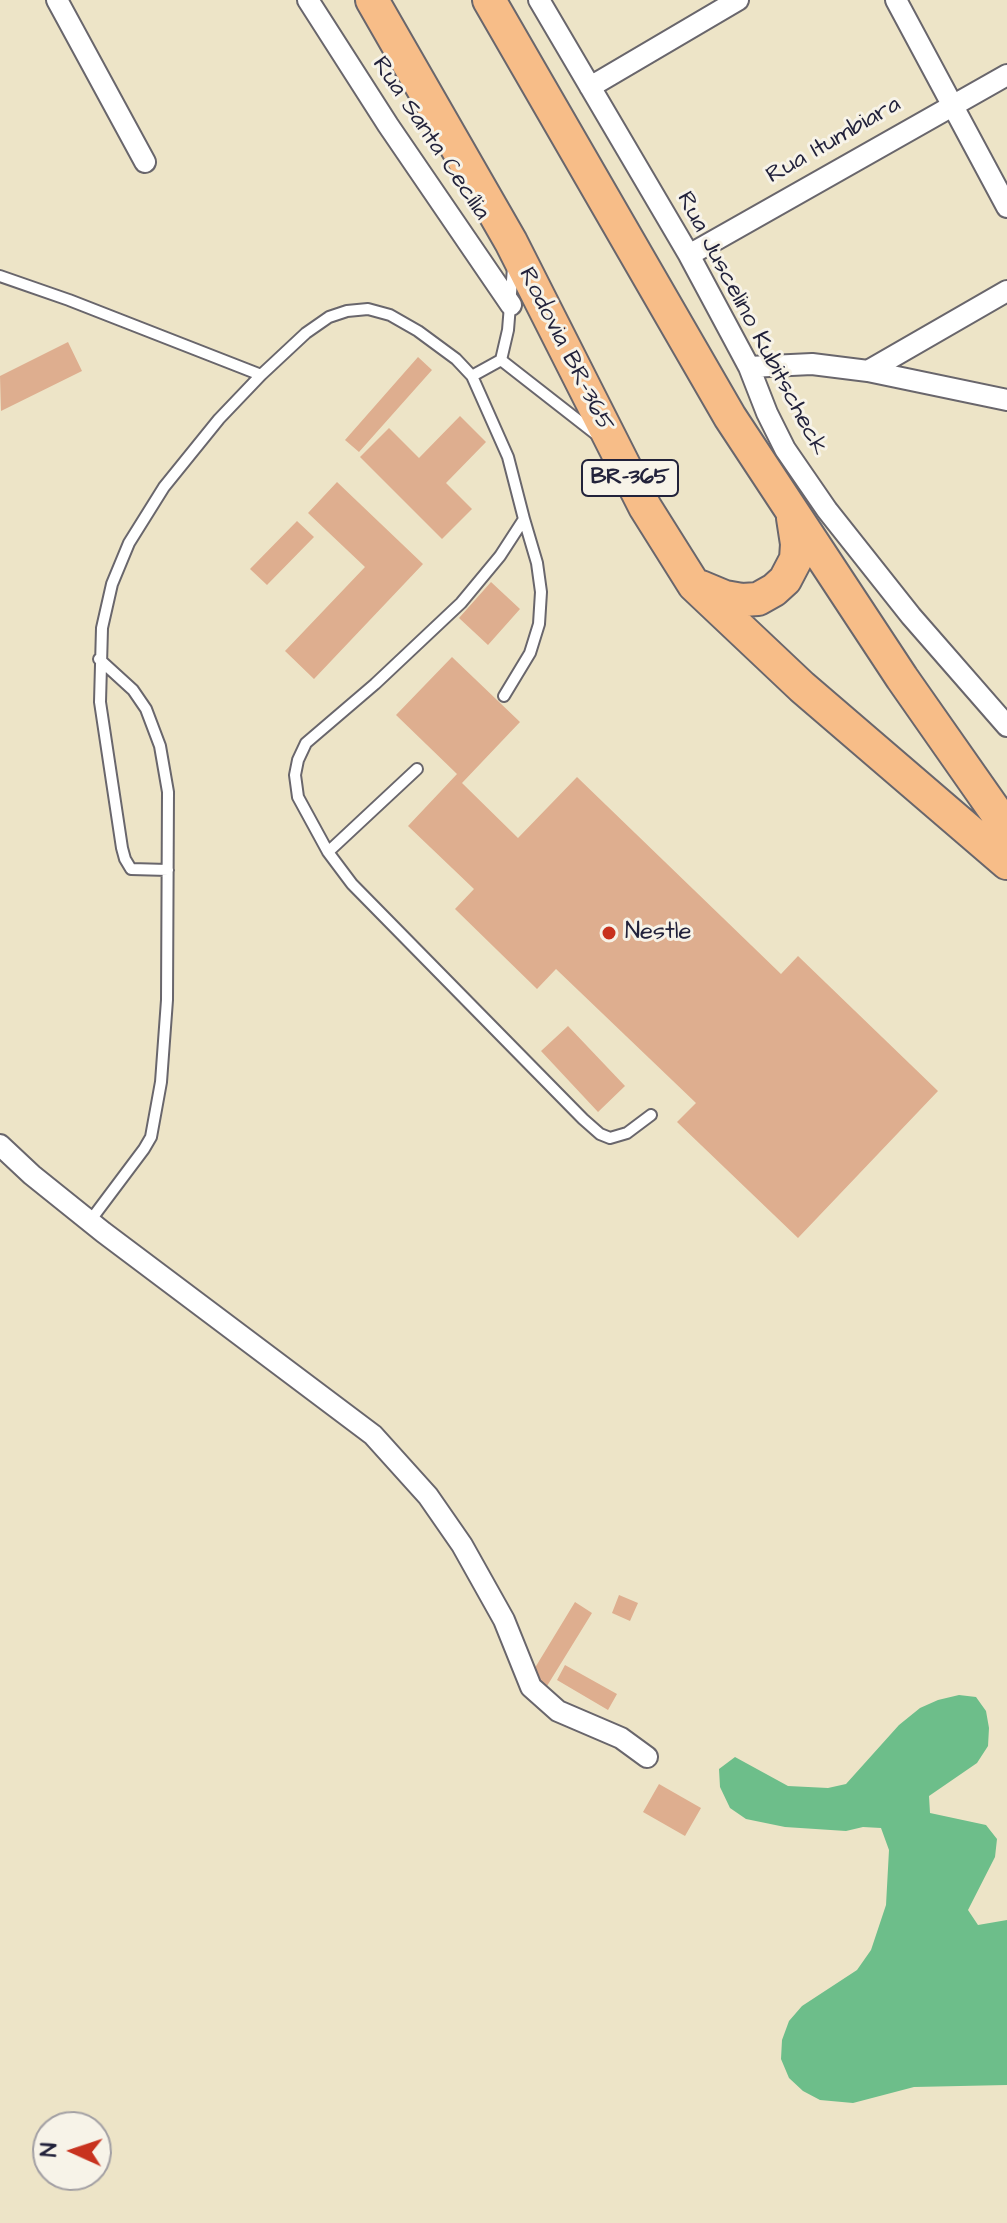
<!DOCTYPE html>
<html>
<head>
<meta charset="utf-8">
<style>
	body { margin:0 }
	#map { position:relative; width:1007px; height:2223px; overflow:hidden; background:#ede4c7; font-family:"Architects Daughter",sans-serif }
	canvas { display:block }
	.north { position:absolute; left:32px; top:2111px; width:80px; height:80px; box-sizing:border-box; background:#f7f3e8; border:2px solid #a29fa3; border-radius:50%; rotate:273deg; font-size:22px; font-weight:700; line-height:32px; text-align:center; color:#22223b }
	.north::after { content:''; display:block; margin:auto; width:28px; height:36px; background:#c8321e; clip-path:polygon(50% 0,100% 100%,50% 72%,0 100%) }
</style>
</head>
<body>
<div id="map">
<canvas width="1007" height="2223"></canvas>
<div class="north">N</div>
</div>
<script>
const ctx = document.querySelector('canvas').getContext('2d');
ctx.lineJoin = 'round';
function fillPath(path, color) {
  ctx.fillStyle = color;
  ctx.fill(path, 'evenodd');
}
function shape(rows) {
  const path = new Path2D();
  for (const r of rows) {
    path.moveTo(r[0], r[1]);
    for (let i = 2; i < r.length; i += 2) path.lineTo(r[i], r[i + 1]);
  }
  return path;
}
function trace(path, color, width, dash) {
  ctx.strokeStyle = color;
  ctx.lineWidth = width;
  ctx.lineCap = dash ? 'butt' : 'round';
  ctx.setLineDash(dash || []);
  ctx.stroke(path);
}
function drawText(font, color, halo, rows, align = 'center') {
  ctx.font = font + ' "Architects Daughter",sans-serif';
  ctx.lineWidth = 6;
  ctx.setLineDash([]);
  ctx.textBaseline = 'middle';
  ctx.strokeStyle = halo;
  ctx.fillStyle = color;
  for (const [text, x, y, turn = 0] of rows) {
    ctx.save();
    ctx.translate(x, y);
    ctx.rotate((+turn || 0) * Math.PI / 180);
    ctx.textAlign = isNaN(turn) ? turn : align;
    if (halo) ctx.strokeText(text, 0, 0);
    ctx.fillText(text, 0, 0);
    ctx.restore();
  }
}
fillPath(shape([
	[959,1695,976,1697,986,1711,989,1728,988,1746,977,1763,929,1796,930,1813,986,1825,997,1839,995,1857,968,1910,978,1925,1007,1920,1007,2085,914,2087,853,2103,820,2100,803,2091,789,2078,781,2059,782,2040,789,2021,802,2006,857,1970,871,1950,886,1905,889,1850,881,1828,863,1827,846,1831,785,1827,746,1819,730,1808,720,1787,719,1769,735,1757,788,1786,828,1788,846,1784,899,1725,920,1708,938,1700]
]), '#6dbe8a');
fillPath(shape([
	[68,342,82,371,1,411,0,376],
	[418,357,432,370,359,452,345,440],
	[460,416,486,442,446,483,472,509,442,539,360,457,389,428,419,458],
	[337,482,423,564,314,679,285,651,365,567,308,513],
	[297,521,314,537,267,585,250,569],
	[491,582,520,609,488,645,459,618],
	[452,657,520,722,462,783,518,838,577,777,781,974,798,956,938,1091,798,1238,677,1122,696,1103,556,969,537,989,455,909,474,889,408,826,457,774,396,715],
	[568,1026,625,1086,598,1112,541,1051],
	[619,1595,638,1603,630,1621,612,1613],
	[575,1602,592,1613,547,1686,530,1676],
	[565,1665,617,1694,608,1710,557,1680],
	[659,1784,701,1808,685,1836,643,1812]
]), '#deae8f');
const service = shape([
	[0,276,69,300,261,375],
	[501,360,597,435],
	[472,376,501,360,508,330,513,268],
	[504,696,530,653,539,624,541,592,537,563,524,519],
	[328,852,417,769],
	[168,870,131,869,125,859,122,848,100,702,102,628,112,584,129,543,164,487,219,419,261,375,306,333,329,317,347,311,368,309,390,315,418,331,456,359,472,376,508,457,524,519,500,556,461,603,375,684,306,743,298,760,295,775,298,797,328,852,352,884,583,1119,600,1134,610,1138,627,1133,651,1115],
	[90,1221,144,1149,151,1137,161,1082,167,1000,168,792,160,746,146,709,133,690,99,659]
]);
const minor = shape([
	[57,0,145,162],
	[308,0,388,125,511,305],
	[539,0,689,255,749,367,767,413,785,449,827,510,911,616,1007,726],
	[896,0,1007,207],
	[590,87,738,0],
	[689,255,1007,75],
	[749,367,812,364,868,371,1007,400],
	[868,371,1007,291],
	[0,1145,32,1175,103,1232,373,1435,428,1496,462,1545,504,1620,531,1687,558,1711,621,1738,647,1757]
]);
const primary = shape([
	[372,0,511,242,645,507,694,585,802,687,1007,863],
	[489,0,730,417,902,678,1007,828],
	[701,587,725,597,742,600,758,599,774,590,785,580,796,559,797,544,793,518]
]);
trace(service, '#69666c', 14);
trace(minor, '#69666c', 24);
trace(primary, '#69666c', 36);
trace(service, '#fff', 10);
trace(minor, '#fff', 20);
trace(primary, '#f7bd88', 32);
for (const [x, y, r, color] of [
	[609,933,8,"#c8321e"]
]) {
  const dot = new Path2D();
  dot.arc(x, y, r, 0, 2 * Math.PI);
  ctx.fillStyle = color;
  ctx.fill(dot);
  trace(dot, '#f7f3e8', 3);
}
for (const [x, y, w] of [
	[630,478,96]
]) {
  const box = new Path2D();
  box.roundRect(x - w / 2, y - 18, w, 36, 6);
  ctx.fillStyle = '#f7f3e8';
  ctx.fill(box);
  trace(box, '#22223b', 2);
}
drawText('bold 22px', '#22223b', null, [
	["BR-365",630,478]
]);
drawText('24px', '#22223b', '#f7f3e8', [
	["Rua Santa Cecília",430,139,56],
	["Rua Itumbiara",834,141,-30],
	["Rua Juscelino Kubitscheck",751,324,62],
	["Rodovia BR-365",565,350,63]
]);
drawText('24px', '#22223b', '#f7f3e8', [
	["Nestle",625,933]
], 'left');
</script>
</body>
</html>
